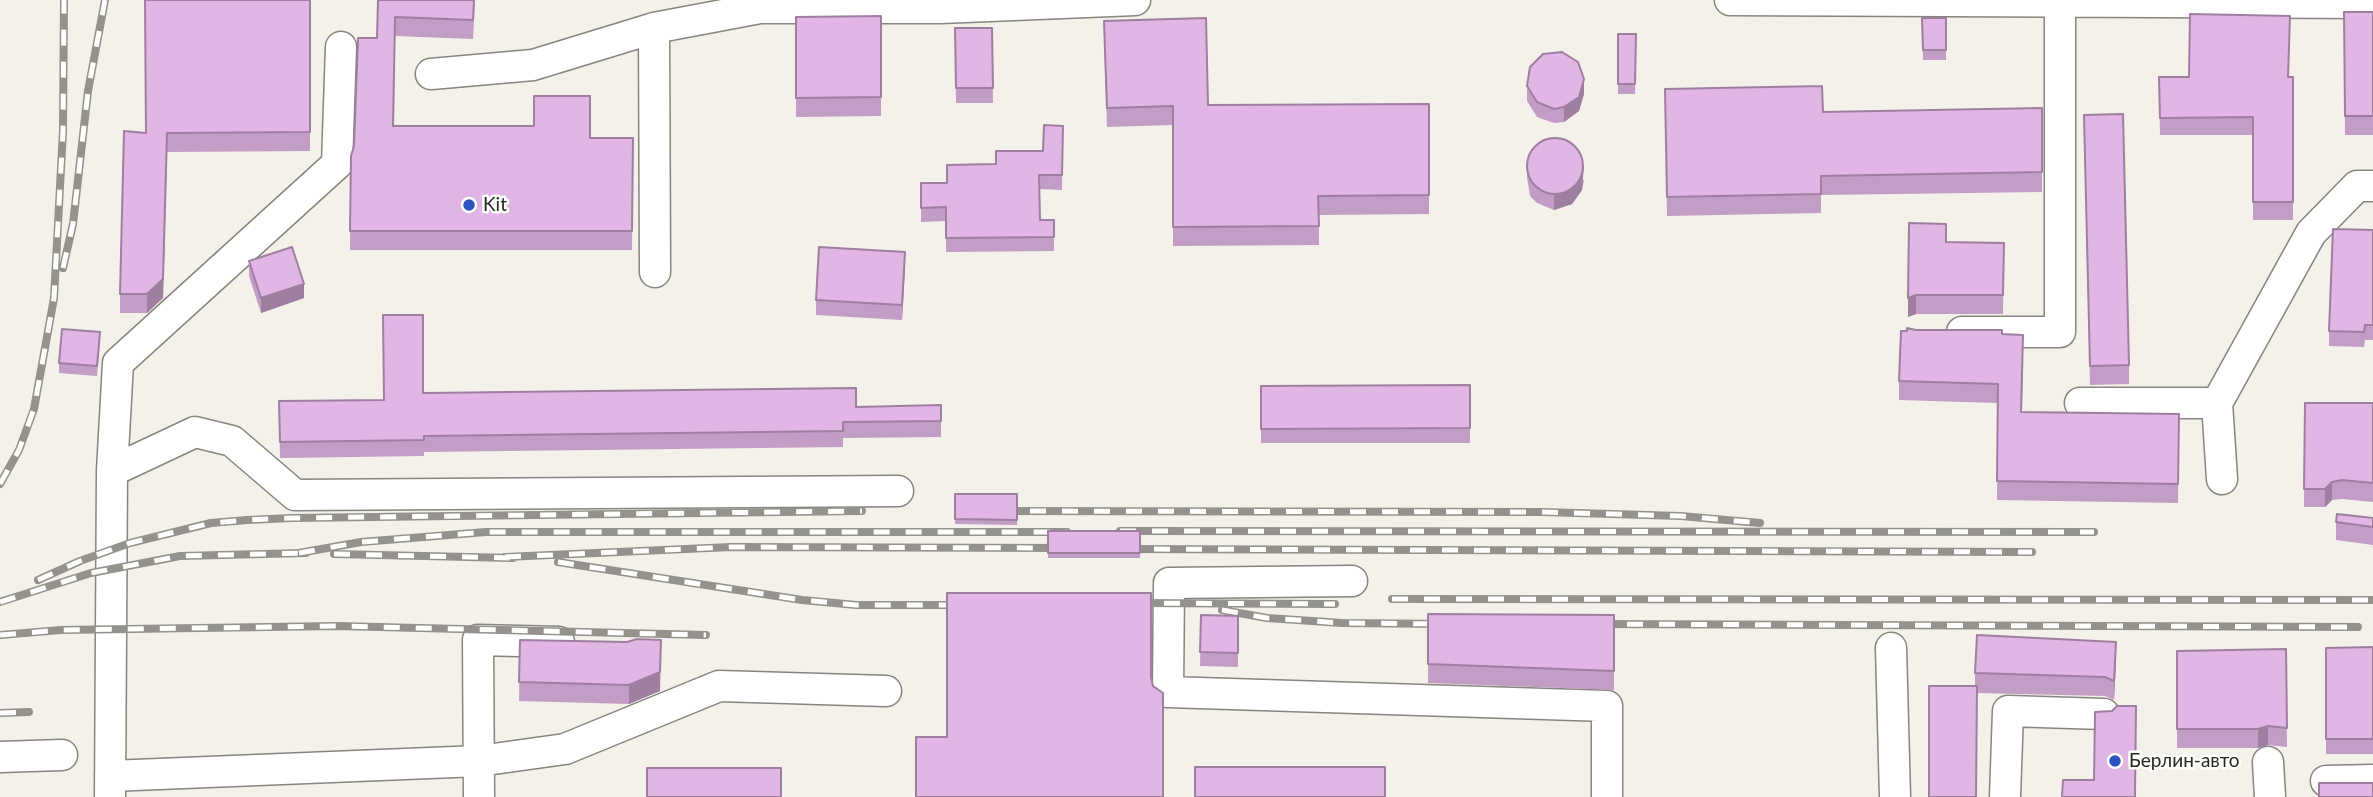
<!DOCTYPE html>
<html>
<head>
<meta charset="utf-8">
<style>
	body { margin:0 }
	canvas { display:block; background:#f4f0ea }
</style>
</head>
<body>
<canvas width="2373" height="797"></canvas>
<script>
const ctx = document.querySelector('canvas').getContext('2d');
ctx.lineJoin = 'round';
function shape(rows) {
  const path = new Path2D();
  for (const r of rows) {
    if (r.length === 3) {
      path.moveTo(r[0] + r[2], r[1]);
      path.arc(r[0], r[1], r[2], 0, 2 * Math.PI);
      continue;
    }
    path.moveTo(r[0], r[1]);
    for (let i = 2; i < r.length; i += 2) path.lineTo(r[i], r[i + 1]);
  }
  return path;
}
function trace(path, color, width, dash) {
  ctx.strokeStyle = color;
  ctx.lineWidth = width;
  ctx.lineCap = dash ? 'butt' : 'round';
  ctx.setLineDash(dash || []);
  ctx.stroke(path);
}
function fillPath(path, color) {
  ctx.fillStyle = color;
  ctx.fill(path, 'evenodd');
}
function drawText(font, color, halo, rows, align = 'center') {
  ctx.font = font + ' Lato,sans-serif';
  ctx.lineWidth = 5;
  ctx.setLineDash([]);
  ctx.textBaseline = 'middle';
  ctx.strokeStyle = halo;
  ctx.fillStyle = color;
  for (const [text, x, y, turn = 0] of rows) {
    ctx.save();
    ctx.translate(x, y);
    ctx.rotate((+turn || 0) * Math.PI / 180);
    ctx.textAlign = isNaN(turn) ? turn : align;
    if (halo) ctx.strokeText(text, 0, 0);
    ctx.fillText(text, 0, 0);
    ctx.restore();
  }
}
const minor = shape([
	[1730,0,2373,3],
	[654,28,655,272],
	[431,74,533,65,654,28,760,8,941,8,1135,0],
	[1962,332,2060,332,2060,3],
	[2080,403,2217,403,2311,233,2357,186,2373,186],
	[2217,403,2222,479],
	[112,471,195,432,232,441,295,495,898,491],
	[1352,581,1169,583,1168,692,1607,706,1607,797],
	[1891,648,1895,797],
	[0,757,62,755],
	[2268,762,2270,797],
	[110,776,479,761,565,749,719,686,886,691],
	[2326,781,2373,780],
	[110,797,112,471,118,363,337,164,341,47],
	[479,797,478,640,559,642],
	[2005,797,2008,711,2104,714]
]);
trace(minor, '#88847f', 33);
trace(minor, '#fff', 30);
const rail = shape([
	[63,268,73,224,88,91,105,0],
	[0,484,19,450,34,409,54,298,63,131,64,0],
	[998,511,1542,512,1681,516,1760,523],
	[1120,531,2094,532],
	[1122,549,2032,552],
	[299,553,361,542,486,532,1067,532],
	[334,554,513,558],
	[505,557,731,547,1069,548],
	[558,562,802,600,856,605,968,605],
	[38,580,80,561,130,543,211,523,247,520,292,518,862,511],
	[1392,599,2373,600],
	[0,602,91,573,180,556,306,553],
	[1132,603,1335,604],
	[1222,610,1267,618,1342,623,1448,624],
	[1595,624,2358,627],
	[0,635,61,630,337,626,706,635],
	[0,713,29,712]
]);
trace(rail, '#94928d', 8);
trace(rail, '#fefefd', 5, [16]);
fillPath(shape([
	[310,0,310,151,167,152,163,298,147,313,120,313,120,294,146,133],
	[378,0,475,0,473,39,395,36,394,126,590,138,633,138,632,250,350,250,351,156,354,146,377,38],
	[2344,12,2373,12,2373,135,2345,135],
	[881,16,881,116,796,117,796,17],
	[1922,18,1946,18,1946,60,1923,60],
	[955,28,992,28,993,103,956,103],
	[1618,34,1636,34,1635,94,1618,94],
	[1104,40,1208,105,1429,104,1429,214,1319,215,1319,245,1173,246,1173,125,1107,127],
	[2159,77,2293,77,2293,220,2253,220,2253,135,2160,135],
	[1527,86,1584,94,1579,111,1564,122,1554,123,1537,117,1527,101],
	[1665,89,1823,112,2042,108,2042,192,1821,195,1821,213,1667,216],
	[1063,126,1062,190,1040,189,1040,220,1054,220,1054,251,946,252,946,221,921,222,921,183,947,183,996,164,1043,151],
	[2084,134,2129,365,2129,384,2090,385],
	[1527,163,1584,180,1582,190,1572,204,1554,210,1537,203,1530,196,1527,177],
	[1909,223,1946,242,2004,243,2003,314,1916,314,1908,317],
	[2373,230,2373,340,2365,340,2364,347,2329,346,2329,331],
	[249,261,304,298,261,313,249,276],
	[905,267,902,320,816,315,816,300],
	[1916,330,2002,334,2023,354,2022,412,2179,414,2178,503,1997,500,1998,403,1899,400,1899,381],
	[100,342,97,376,59,373,59,363],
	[1470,385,1470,443,1261,443,1261,386],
	[423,393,856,407,941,405,941,437,843,438,843,447,424,452,424,456,280,458,279,401,384,400],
	[2305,403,2373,403,2373,502,2342,499,2332,500,2325,507,2304,507],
	[955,494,1017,494,1017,525,955,524],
	[2373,518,2373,545,2336,540,2336,522],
	[1048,531,1140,531,1140,558,1048,558],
	[1428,614,1614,615,1614,690,1428,683],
	[1201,615,1238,616,1238,667,1200,666],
	[520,640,660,691,629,704,519,701],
	[2373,647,2373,754,2326,754,2326,648],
	[2286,649,2287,747,2268,745,2258,748,2177,748,2177,651],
	[2116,661,2114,700,2105,696,1977,693,1975,686,1975,673]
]), '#c29dc5');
fillPath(shape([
	[1584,79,1584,94,1579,111,1564,122,1564,107],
	[167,152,163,298,147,313,147,294],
	[1584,165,1582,190,1572,204,1554,210,1554,195],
	[905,252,905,267,902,320,902,305],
	[304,284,304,298,261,313,261,298],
	[1916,295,1916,314,1908,317,1908,298],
	[2332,482,2332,500,2325,507,2325,489],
	[661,640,660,691,629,704,629,685],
	[2116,642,2116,661,2114,700,2114,681],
	[2268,726,2268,745,2258,748,2258,729]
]), '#9e7fa0');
const building = shape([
	[145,0,310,0,310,132,167,133,163,279,147,294,120,294,124,131,146,133,145,0],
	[378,0,474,0,473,20,395,17,393,126,534,126,534,96,590,96,590,138,633,138,632,231,350,231,351,156,354,146,358,38,377,38,378,0],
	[2344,12,2373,12,2373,116,2345,116,2344,12],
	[2190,14,2290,16,2288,77,2293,77,2293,202,2253,202,2253,117,2160,118,2159,77,2189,77,2190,14],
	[881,16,881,97,796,98,796,17,881,16],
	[1206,18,1208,105,1429,104,1429,195,1318,196,1319,226,1173,227,1173,106,1107,108,1104,21,1206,18],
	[1922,18,1946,18,1946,50,1923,50,1922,18],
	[955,28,992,28,993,88,956,88,955,28],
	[1618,34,1636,34,1635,84,1618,84,1618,34],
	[1562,52,1578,62,1584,79,1579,97,1564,107,1554,109,1537,102,1527,86,1530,67,1543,54,1562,52],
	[1822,86,1823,112,2042,108,2042,172,1821,176,1821,194,1667,197,1665,89,1822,86],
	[2123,114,2129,365,2090,366,2084,115,2123,114],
	[1044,125,1063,126,1062,175,1039,175,1040,220,1054,220,1054,237,946,238,946,207,921,208,921,183,947,183,947,165,996,164,996,151,1043,151,1044,125],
	[1555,166,28],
	[1909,223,1946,224,1946,242,2004,243,2003,295,1916,295,1908,298,1909,223],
	[2333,229,2373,230,2373,325,2365,325,2364,332,2329,331,2333,229],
	[292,247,304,284,261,298,249,261,292,247],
	[819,247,905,252,902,305,816,300,819,247],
	[383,315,423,315,423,393,856,388,856,407,941,405,941,421,843,422,843,431,424,436,424,440,280,442,279,401,384,400,383,315],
	[1907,328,1916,330,2002,330,2002,334,2023,335,2021,412,2179,414,2178,484,1997,481,1998,384,1899,381,1901,331,1907,331,1907,328],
	[62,329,100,332,97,366,59,363,62,329],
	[1470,385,1470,428,1261,429,1261,386,1470,385],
	[2305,403,2373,403,2373,483,2342,480,2332,482,2325,489,2304,489,2305,403],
	[955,494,1017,494,1017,520,955,519,955,494],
	[2337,514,2373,518,2373,527,2336,522,2337,514],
	[1048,531,1140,531,1140,553,1048,553,1048,531],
	[947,593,1151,593,1151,677,1153,686,1163,693,1163,797,916,797,916,737,947,737,947,593],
	[1428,614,1614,615,1614,671,1428,664,1428,614],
	[1201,615,1238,616,1238,653,1200,652,1201,615],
	[1977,635,2116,642,2114,681,2105,677,1975,673,1977,635],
	[637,639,661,640,660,672,629,685,519,682,520,640,627,642,637,639],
	[2373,647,2373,739,2326,739,2326,648,2373,647],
	[2286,649,2287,728,2268,726,2258,729,2177,729,2177,651,2286,649],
	[1929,686,1977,686,1976,797,1929,797,1929,686],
	[2117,706,2136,706,2135,797,2062,797,2063,780,2094,780,2095,712,2112,711,2117,706],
	[1195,767,1385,767,1385,797,1195,797,1195,767],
	[647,768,781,768,781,797,647,797,647,768],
	[2319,783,2373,783,2373,797,2319,797,2319,783]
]);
fillPath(building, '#e1b6e5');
trace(building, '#9e7fa0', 2);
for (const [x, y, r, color] of [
	[469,205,7,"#2d53c3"],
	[2115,761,7,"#2d53c3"]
]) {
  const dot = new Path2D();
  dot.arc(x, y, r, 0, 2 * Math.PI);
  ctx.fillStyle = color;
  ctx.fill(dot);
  trace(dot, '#fefefd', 2.5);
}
drawText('19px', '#282724', '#fefefd', [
	["Kit",483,205],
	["Берлин-авто",2129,761]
], 'left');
</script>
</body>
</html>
